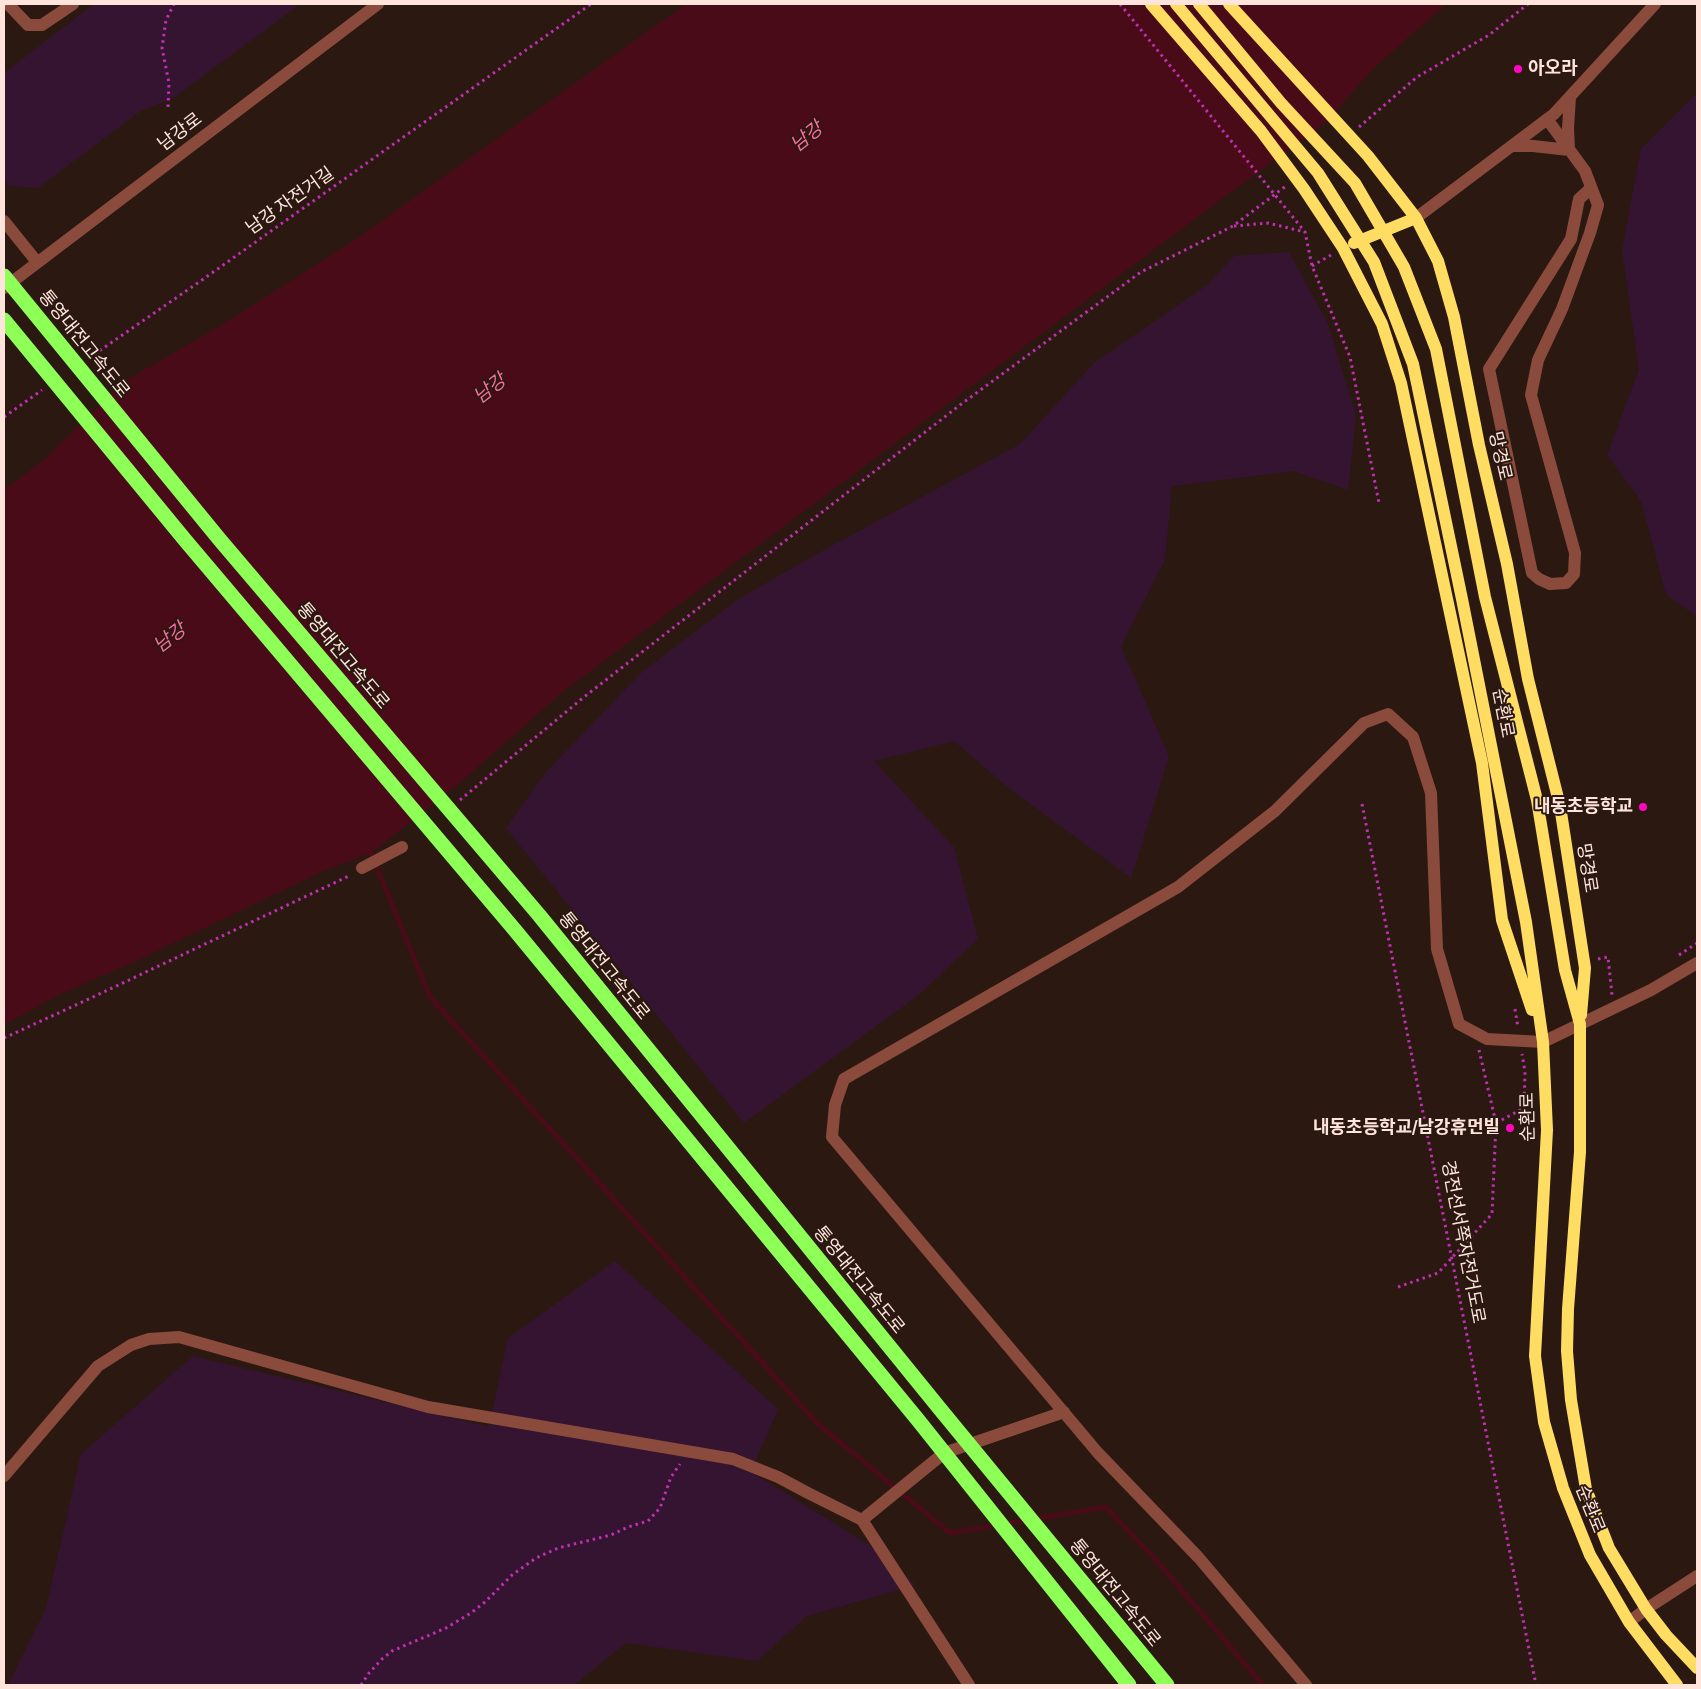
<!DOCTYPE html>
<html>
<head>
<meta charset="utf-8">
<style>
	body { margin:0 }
	#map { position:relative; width:1701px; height:1689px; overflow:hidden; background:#2b1911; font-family:"Alegreya Sans",sans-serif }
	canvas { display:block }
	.frame { position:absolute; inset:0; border:5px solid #ffe4db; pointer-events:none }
</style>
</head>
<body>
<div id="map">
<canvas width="1701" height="1689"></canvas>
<div class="frame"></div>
</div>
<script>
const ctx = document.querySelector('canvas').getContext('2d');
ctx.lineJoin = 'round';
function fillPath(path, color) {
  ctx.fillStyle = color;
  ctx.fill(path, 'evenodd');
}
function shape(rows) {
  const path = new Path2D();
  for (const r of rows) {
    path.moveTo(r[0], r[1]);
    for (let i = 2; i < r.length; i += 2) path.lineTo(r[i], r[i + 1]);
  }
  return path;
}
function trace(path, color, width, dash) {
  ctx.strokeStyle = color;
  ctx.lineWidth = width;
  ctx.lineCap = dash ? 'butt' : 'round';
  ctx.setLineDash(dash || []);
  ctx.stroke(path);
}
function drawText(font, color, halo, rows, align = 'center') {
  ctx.font = font + ' "Alegreya Sans","Noto Sans KR",sans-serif';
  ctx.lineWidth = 4;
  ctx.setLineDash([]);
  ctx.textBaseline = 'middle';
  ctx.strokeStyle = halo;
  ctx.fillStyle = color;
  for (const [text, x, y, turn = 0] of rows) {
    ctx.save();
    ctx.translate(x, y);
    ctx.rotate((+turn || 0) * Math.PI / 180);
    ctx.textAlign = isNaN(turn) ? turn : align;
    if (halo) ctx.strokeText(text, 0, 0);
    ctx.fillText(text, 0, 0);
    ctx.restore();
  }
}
fillPath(shape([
	[94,4,300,4,172,99,142,110,38,188,9,186,4,180,4,73],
	[1697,93,1697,617,1666,594,1641,501,1607,455,1639,370,1622,250,1641,149],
	[1289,252,1328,324,1356,415,1348,490,1294,471,1172,486,1165,560,1121,646,1169,757,1131,878,1010,789,954,741,874,761,954,847,978,939,920,994,744,1123,506,828,546,772,642,672,740,598,835,544,1020,444,1094,363,1206,286,1234,256],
	[615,1261,778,1409,751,1472,879,1551,916,1585,807,1616,757,1661,626,1643,574,1685,8,1685,46,1608,81,1454,193,1356,489,1427,508,1338]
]), '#351431');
fillPath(shape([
	[686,4,1446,4,1374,68,1325,123,1215,204,565,690,462,781,371,853,321,872,132,963,60,994,4,1025,4,490,46,458,123,382,222,325,359,237]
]), '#4a0b18');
trace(shape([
	[371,853,430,997,818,1424,950,1533,1106,1507,1156,1560,1263,1685]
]), '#4a0b18', 5);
trace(shape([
	[1120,4,1305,232,1312,266,1350,357,1379,503],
	[168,107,169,83,162,48,166,20,174,4],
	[1359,127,1417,77,1489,35,1528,4],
	[1234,226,1268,223,1305,232],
	[1312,266,1331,255],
	[89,358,202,280,591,4],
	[4,417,42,390],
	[460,800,584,697,960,405,1141,272,1233,226,1286,186],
	[1362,804,1536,1685],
	[1679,955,1697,943],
	[1598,959,1608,957,1612,995],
	[1515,1009,1518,1028],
	[4,1038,91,998,351,875],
	[1496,1123,1524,1108,1525,1072,1522,1054],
	[1398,1287,1438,1273,1492,1214,1496,1123,1479,1050],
	[361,1685,369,1673,382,1659,392,1651,446,1628,471,1613,485,1602,512,1575,536,1558,558,1548,611,1535,628,1527,648,1521,660,1508,671,1477,680,1464]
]), '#be30b1', 3, [2.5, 4]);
trace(shape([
	[8,4,28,25,42,25,73,4],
	[1547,119,1585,171,1598,205,1590,233,1562,309,1538,360,1531,395,1575,553,1574,574,1566,583,1550,584,1539,579,1532,573,1489,369,1571,239,1579,199,1590,189],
	[1512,146,1533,146,1569,150,1568,128,1570,97],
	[1416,218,1554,114,1655,4],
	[4,221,37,262],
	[4,288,378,4],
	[362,868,402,847],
	[4,1476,98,1366,131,1345,149,1339,179,1337,428,1407,733,1459,778,1477,808,1493,862,1520,969,1685],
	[862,1520,944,1453,1064,1412],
	[1629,1622,1646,1609,1697,1576],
	[1306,1685,1199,1558,1098,1453,832,1137,835,1105,844,1079,1178,887,1275,811,1364,723,1388,714,1413,737,1431,793,1437,949,1459,1024,1487,1039,1543,1042,1651,990,1697,963]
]), '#8a4b3c', 12);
trace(shape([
	[1151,4,1261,131,1304,189,1343,248,1382,324,1401,383,1482,763,1502,920,1532,1010],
	[1176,4,1318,173,1374,262,1413,364,1462,599,1526,922,1543,1042,1547,1130,1535,1356,1544,1422,1563,1488,1590,1555,1629,1622,1677,1685],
	[1199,4,1281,103,1355,183,1404,267,1436,349,1485,597,1537,800,1565,970,1580,1024,1580,1152,1568,1309,1567,1351,1571,1400,1586,1489,1609,1548,1646,1609,1666,1635,1697,1668],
	[1229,4,1368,156,1416,218,1438,261,1454,317,1479,445,1507,564,1528,679,1560,806,1585,968,1581,1015],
	[1354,243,1416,218]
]), '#ffdc62', 12);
trace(shape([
	[4,276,220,540,539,915,940,1409,1167,1685],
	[4,320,185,540,514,929,918,1420,1129,1685]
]), '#8dff56', 15);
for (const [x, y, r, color] of [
	[1518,69,5,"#ff07c1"],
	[1643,807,5,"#ff07c1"],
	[1510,1128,5,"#ff07c1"]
]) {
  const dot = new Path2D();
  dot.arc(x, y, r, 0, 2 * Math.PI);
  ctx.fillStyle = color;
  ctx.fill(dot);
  trace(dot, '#2b1911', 2);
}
drawText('bold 18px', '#ffe4db', '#2b1911', [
	["아오라",1528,69,"left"],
	["내동초등학교",1633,807],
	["내동초등학교/남강휴먼빌",1500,1128]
], 'right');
drawText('18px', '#ffe4db', '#2b1911', [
	["남강로",180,132,-37],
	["남강 자전거길",290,201,-35],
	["통영대전고속도로",84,344,51],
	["망경로",1500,456,77],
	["통영대전고속도로",343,656,50],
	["순환로",1503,713,79],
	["망경로",1587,868,81],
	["통영대전고속도로",604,966,51],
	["순환로",1528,1117,-91],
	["경전선서쪽자전거도로",1463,1242,79],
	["통영대전고속도로",859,1280,51],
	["순환로",1590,1509,68],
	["통영대전고속도로",1115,1593,51]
]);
drawText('italic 19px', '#ff69a3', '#2b1911', [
	["남강",807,137,-39],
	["남강",490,389,-38],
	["남강",170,638,-38]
]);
</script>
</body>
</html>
